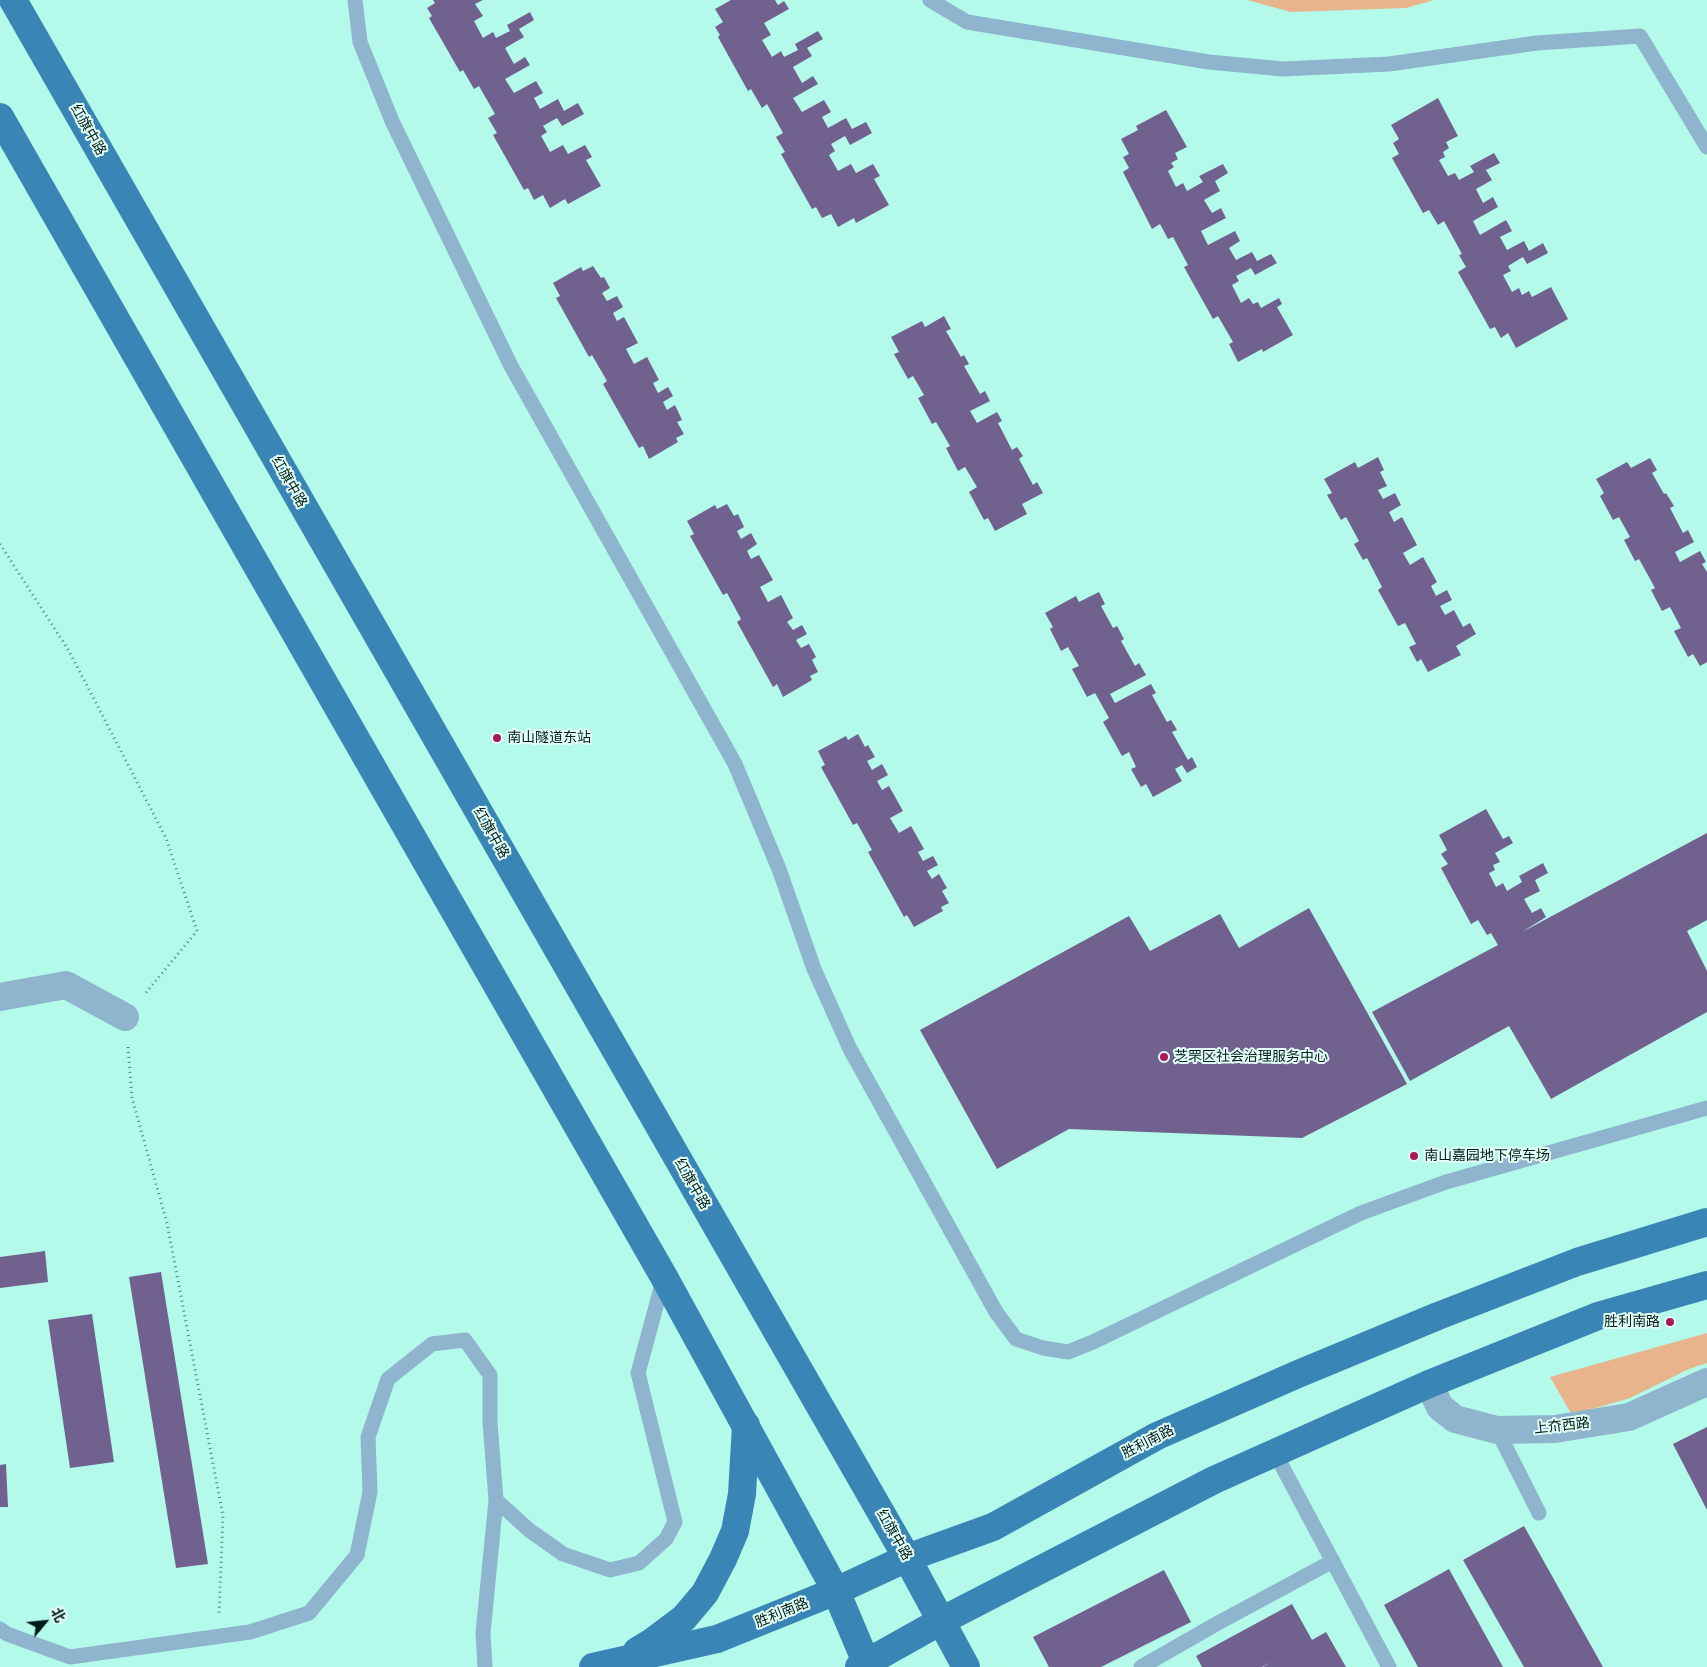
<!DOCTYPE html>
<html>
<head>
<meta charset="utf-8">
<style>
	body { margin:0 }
	#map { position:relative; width:1707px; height:1667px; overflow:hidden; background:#b4faea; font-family:"Work Sans","Noto Sans SC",sans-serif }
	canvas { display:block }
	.north { position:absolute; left:20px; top:1597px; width:50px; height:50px; -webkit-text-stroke:4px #e3fdf7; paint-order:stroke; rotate:62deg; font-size:14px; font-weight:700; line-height:20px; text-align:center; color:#021d19 }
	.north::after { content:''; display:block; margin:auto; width:18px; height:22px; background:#021d19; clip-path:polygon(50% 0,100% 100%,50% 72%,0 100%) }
</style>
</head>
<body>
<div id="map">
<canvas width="1707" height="1667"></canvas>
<div class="north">北</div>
</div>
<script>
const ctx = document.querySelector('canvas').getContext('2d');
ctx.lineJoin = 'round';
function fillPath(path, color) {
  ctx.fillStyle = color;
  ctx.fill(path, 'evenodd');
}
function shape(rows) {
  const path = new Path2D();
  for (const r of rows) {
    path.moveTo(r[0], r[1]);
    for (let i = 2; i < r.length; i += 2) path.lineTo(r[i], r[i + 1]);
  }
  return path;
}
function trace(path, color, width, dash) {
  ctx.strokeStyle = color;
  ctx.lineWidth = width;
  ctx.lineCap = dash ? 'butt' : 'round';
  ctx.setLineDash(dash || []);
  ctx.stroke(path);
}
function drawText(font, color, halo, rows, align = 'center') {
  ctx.font = font + ' "Work Sans","Noto Sans SC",sans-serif';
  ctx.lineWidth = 4;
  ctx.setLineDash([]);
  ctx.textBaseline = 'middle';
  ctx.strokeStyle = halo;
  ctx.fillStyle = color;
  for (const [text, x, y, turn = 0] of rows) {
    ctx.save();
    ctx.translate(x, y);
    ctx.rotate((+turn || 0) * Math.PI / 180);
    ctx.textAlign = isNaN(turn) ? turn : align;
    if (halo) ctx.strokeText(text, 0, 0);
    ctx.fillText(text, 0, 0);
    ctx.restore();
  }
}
fillPath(shape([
	[1247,0,1434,0,1406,8,1291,12],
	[1707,1333,1707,1363,1689,1369,1630,1398,1572,1415,1550,1377]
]), '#e8b48b');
fillPath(shape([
	[433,0,483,0,475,4,483,16,474,21,483,38,493,32,496,38,510,31,507,25,530,12,534,20,519,29,524,37,505,48,514,64,525,57,530,65,505,79,514,93,536,81,543,93,534,98,540,109,558,99,564,111,578,103,584,114,562,126,557,118,543,126,547,132,541,136,550,152,563,145,568,154,585,145,592,157,586,160,601,186,568,204,565,199,550,208,543,195,534,200,528,188,524,190,493,135,497,133,488,118,495,114,479,86,474,89,463,70,460,72,429,18,432,16,427,8,435,3],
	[731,0,775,0,778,5,784,1,789,9,764,23,771,35,762,40,772,57,781,51,784,57,798,50,795,44,818,31,823,39,807,48,812,56,793,67,802,83,813,76,818,84,793,98,802,112,824,100,831,112,822,117,828,128,846,118,852,129,866,122,872,133,850,145,845,136,831,144,835,151,829,155,838,171,851,164,856,173,873,164,880,176,874,179,889,205,856,223,854,218,838,227,831,214,822,218,816,207,812,209,781,154,785,152,776,137,783,133,767,104,762,108,751,89,748,91,718,37,720,35,715,27,723,22,715,9],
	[1438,98,1458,136,1446,142,1449,148,1443,152,1445,157,1439,160,1448,176,1455,173,1459,180,1474,172,1470,166,1494,153,1500,163,1486,170,1492,180,1476,189,1483,203,1493,197,1498,207,1473,221,1480,235,1506,220,1512,231,1500,237,1507,250,1524,241,1529,251,1543,243,1548,253,1527,264,1523,257,1508,266,1511,271,1503,275,1512,292,1519,288,1522,295,1529,291,1532,297,1551,287,1568,319,1516,348,1508,333,1501,338,1495,327,1490,329,1458,272,1466,267,1459,255,1462,254,1444,221,1438,225,1429,210,1423,213,1392,158,1399,154,1393,143,1399,139,1391,125],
	[1166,110,1187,147,1175,153,1178,159,1171,163,1174,167,1168,171,1176,187,1183,183,1187,191,1203,182,1199,176,1223,164,1228,173,1215,181,1220,191,1204,200,1212,213,1221,208,1226,218,1201,231,1208,245,1235,231,1240,241,1229,248,1236,260,1252,252,1257,261,1271,254,1277,263,1255,275,1251,268,1236,276,1239,281,1232,285,1241,303,1249,298,1253,304,1258,302,1261,308,1279,298,1282,304,1277,307,1293,335,1263,352,1262,349,1238,362,1229,344,1233,342,1218,316,1213,319,1184,267,1188,265,1173,237,1168,239,1160,224,1152,229,1123,172,1129,168,1123,157,1129,154,1121,139,1138,130,1136,126],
	[593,266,601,278,604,277,610,288,602,293,607,301,617,296,623,307,613,313,617,321,624,317,638,343,626,349,634,364,647,357,659,380,653,383,658,393,668,387,673,396,663,402,667,410,675,405,682,420,677,422,684,434,676,438,678,442,649,459,643,446,639,448,603,384,607,381,592,355,589,357,556,298,560,296,553,283,581,267,583,271],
	[944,316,951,329,946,331,961,357,964,355,969,364,964,366,980,394,985,391,990,401,970,411,977,423,997,412,1002,421,998,423,1012,450,1017,447,1023,456,1019,459,1033,485,1037,482,1043,493,1022,504,1027,514,995,531,988,518,984,520,969,492,977,487,965,467,958,471,946,448,950,446,936,422,932,424,918,398,924,395,913,376,908,379,894,354,899,352,891,337,922,321,925,327],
	[1378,457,1384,470,1380,472,1387,486,1378,490,1383,499,1395,493,1401,505,1389,512,1394,522,1402,517,1417,545,1403,553,1410,565,1423,557,1437,582,1431,586,1436,596,1447,590,1452,600,1440,606,1445,615,1454,610,1463,627,1470,623,1476,634,1456,646,1461,655,1428,672,1421,659,1417,662,1409,647,1416,644,1405,623,1398,626,1378,590,1382,587,1367,558,1363,560,1354,544,1359,541,1346,517,1341,520,1327,495,1332,493,1324,479,1355,462,1358,468],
	[1650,458,1657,470,1652,473,1664,494,1666,493,1674,506,1670,508,1683,533,1688,530,1694,542,1675,552,1680,562,1700,551,1706,562,1702,564,1707,572,1707,662,1700,666,1693,654,1688,657,1674,631,1681,628,1670,607,1662,611,1651,590,1655,588,1639,559,1635,561,1624,540,1630,537,1619,517,1613,520,1600,496,1604,493,1596,479,1627,462,1631,468],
	[727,504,734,516,738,514,744,527,737,531,741,539,751,533,757,544,747,551,751,559,759,555,773,580,760,587,768,602,781,595,793,618,787,622,793,630,802,625,807,634,796,640,801,648,809,644,816,657,812,660,818,672,810,676,812,680,783,697,777,684,773,687,737,622,741,619,727,593,723,595,690,536,694,534,687,521,715,505,717,509],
	[1099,592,1105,604,1101,606,1113,628,1117,626,1124,639,1121,641,1135,666,1139,663,1146,675,1110,694,1115,703,1151,684,1156,693,1152,695,1167,722,1171,720,1177,730,1172,732,1188,760,1192,757,1197,767,1187,773,1182,765,1175,769,1182,781,1153,797,1146,784,1141,787,1131,769,1136,767,1129,752,1122,756,1103,722,1109,718,1095,693,1087,697,1072,669,1079,666,1068,647,1061,651,1050,629,1053,627,1045,613,1076,596,1079,602],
	[858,734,865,747,868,745,875,757,867,761,872,770,882,764,888,775,877,781,882,790,889,786,903,811,890,818,899,833,911,826,924,849,918,852,923,861,933,856,938,865,927,871,932,879,939,874,947,888,942,891,949,903,941,907,943,911,914,927,907,915,904,917,868,852,872,850,857,823,853,825,821,767,825,765,818,751,846,736,848,740],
	[1486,809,1503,839,1509,836,1513,843,1495,853,1500,862,1493,865,1495,870,1489,873,1496,887,1503,883,1507,891,1522,882,1519,876,1543,863,1548,873,1535,880,1540,891,1524,899,1532,913,1541,908,1546,917,1522,932,1707,833,1707,920,1687,931,1707,971,1707,1012,1551,1099,1509,1026,1410,1081,1372,1012,1498,945,1491,933,1487,935,1478,920,1471,924,1441,868,1448,864,1441,854,1447,850,1439,835],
	[1309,908,1407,1084,1302,1138,1069,1129,997,1169,920,1030,1129,916,1150,951,1220,914,1239,948],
	[45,1251,48,1282,0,1288,0,1257],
	[161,1272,208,1564,176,1568,129,1277],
	[92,1314,114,1462,70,1468,48,1320],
	[1707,1427,1707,1510,1673,1444],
	[6,1464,8,1507,0,1507,0,1465],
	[1524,1526,1603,1667,1524,1667,1463,1560],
	[1449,1569,1503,1667,1418,1667,1384,1605],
	[1164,1570,1191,1622,1101,1667,1049,1667,1033,1637],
	[1292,1604,1312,1640,1326,1632,1346,1667,1263,1667,1271,1662,1262,1667,1202,1667,1196,1656]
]), '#70618e');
trace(shape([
	[0,544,69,651,166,838,197,931,144,995],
	[128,1047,132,1098,167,1223,223,1516,219,1613]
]), '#548379', 3, [1, 4]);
trace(shape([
	[355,0,360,42,392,121,511,366,735,764,779,869,814,969,850,1049,996,1312,1016,1339,1043,1348,1068,1352,1093,1342,1361,1213,1446,1182,1707,1108],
	[930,0,967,22,1209,62,1283,69,1389,64,1537,43,1640,36,1707,147],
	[1497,1430,1539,1513],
	[1275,1453,1389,1667],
	[0,1629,7,1634,70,1657,250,1632,309,1613,357,1555,370,1492,368,1437,388,1379,432,1344,465,1340,490,1375,490,1422,496,1500,529,1530,563,1554,610,1570,639,1563,666,1539,675,1522,638,1373,664,1277],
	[485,1667,483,1633,496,1500],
	[1141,1667,1218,1623,1333,1561]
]), '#8fb4ce', 15);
trace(shape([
	[0,997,66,985,125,1017],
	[1429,1384,1440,1407,1455,1419,1497,1430,1555,1429,1629,1417,1707,1382]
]), '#8fb4ce', 28);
trace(shape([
	[13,0,907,1558,966,1667],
	[0,117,664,1277,836,1591,868,1667],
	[637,1651,652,1642,684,1618,705,1593,723,1559,735,1531,742,1494,746,1425],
	[593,1667,717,1639,836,1591,907,1558,993,1527,1157,1436,1298,1374,1438,1316,1577,1262,1707,1222],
	[859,1667,941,1621,1214,1480,1429,1384,1598,1316,1707,1285]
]), '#3985b5', 28);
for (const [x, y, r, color] of [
	[497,738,5,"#a6185a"],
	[1164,1057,5,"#a6185a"],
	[1414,1156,5,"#a6185a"],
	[1670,1322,5,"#a6185a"]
]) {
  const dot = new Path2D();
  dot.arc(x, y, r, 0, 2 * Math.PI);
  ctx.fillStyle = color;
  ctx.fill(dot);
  trace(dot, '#e3fdf7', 2);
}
drawText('14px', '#021d19', '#e3fdf7', [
	["红旗中路",88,130,60],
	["红旗中路",289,482,60],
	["红旗中路",491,833,60],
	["红旗中路",692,1184,60],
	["上夼西路",1562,1426,-6],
	["胜利南路",1148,1442,-27],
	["红旗中路",894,1535,60],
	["胜利南路",782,1613,-22]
]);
drawText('14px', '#021d19', '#e3fdf7', [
	["南山隧道东站",507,738],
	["芝罘区社会治理服务中心",1174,1057],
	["南山嘉园地下停车场",1424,1156],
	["胜利南路",1660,1322,"right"]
], 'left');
</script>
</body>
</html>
